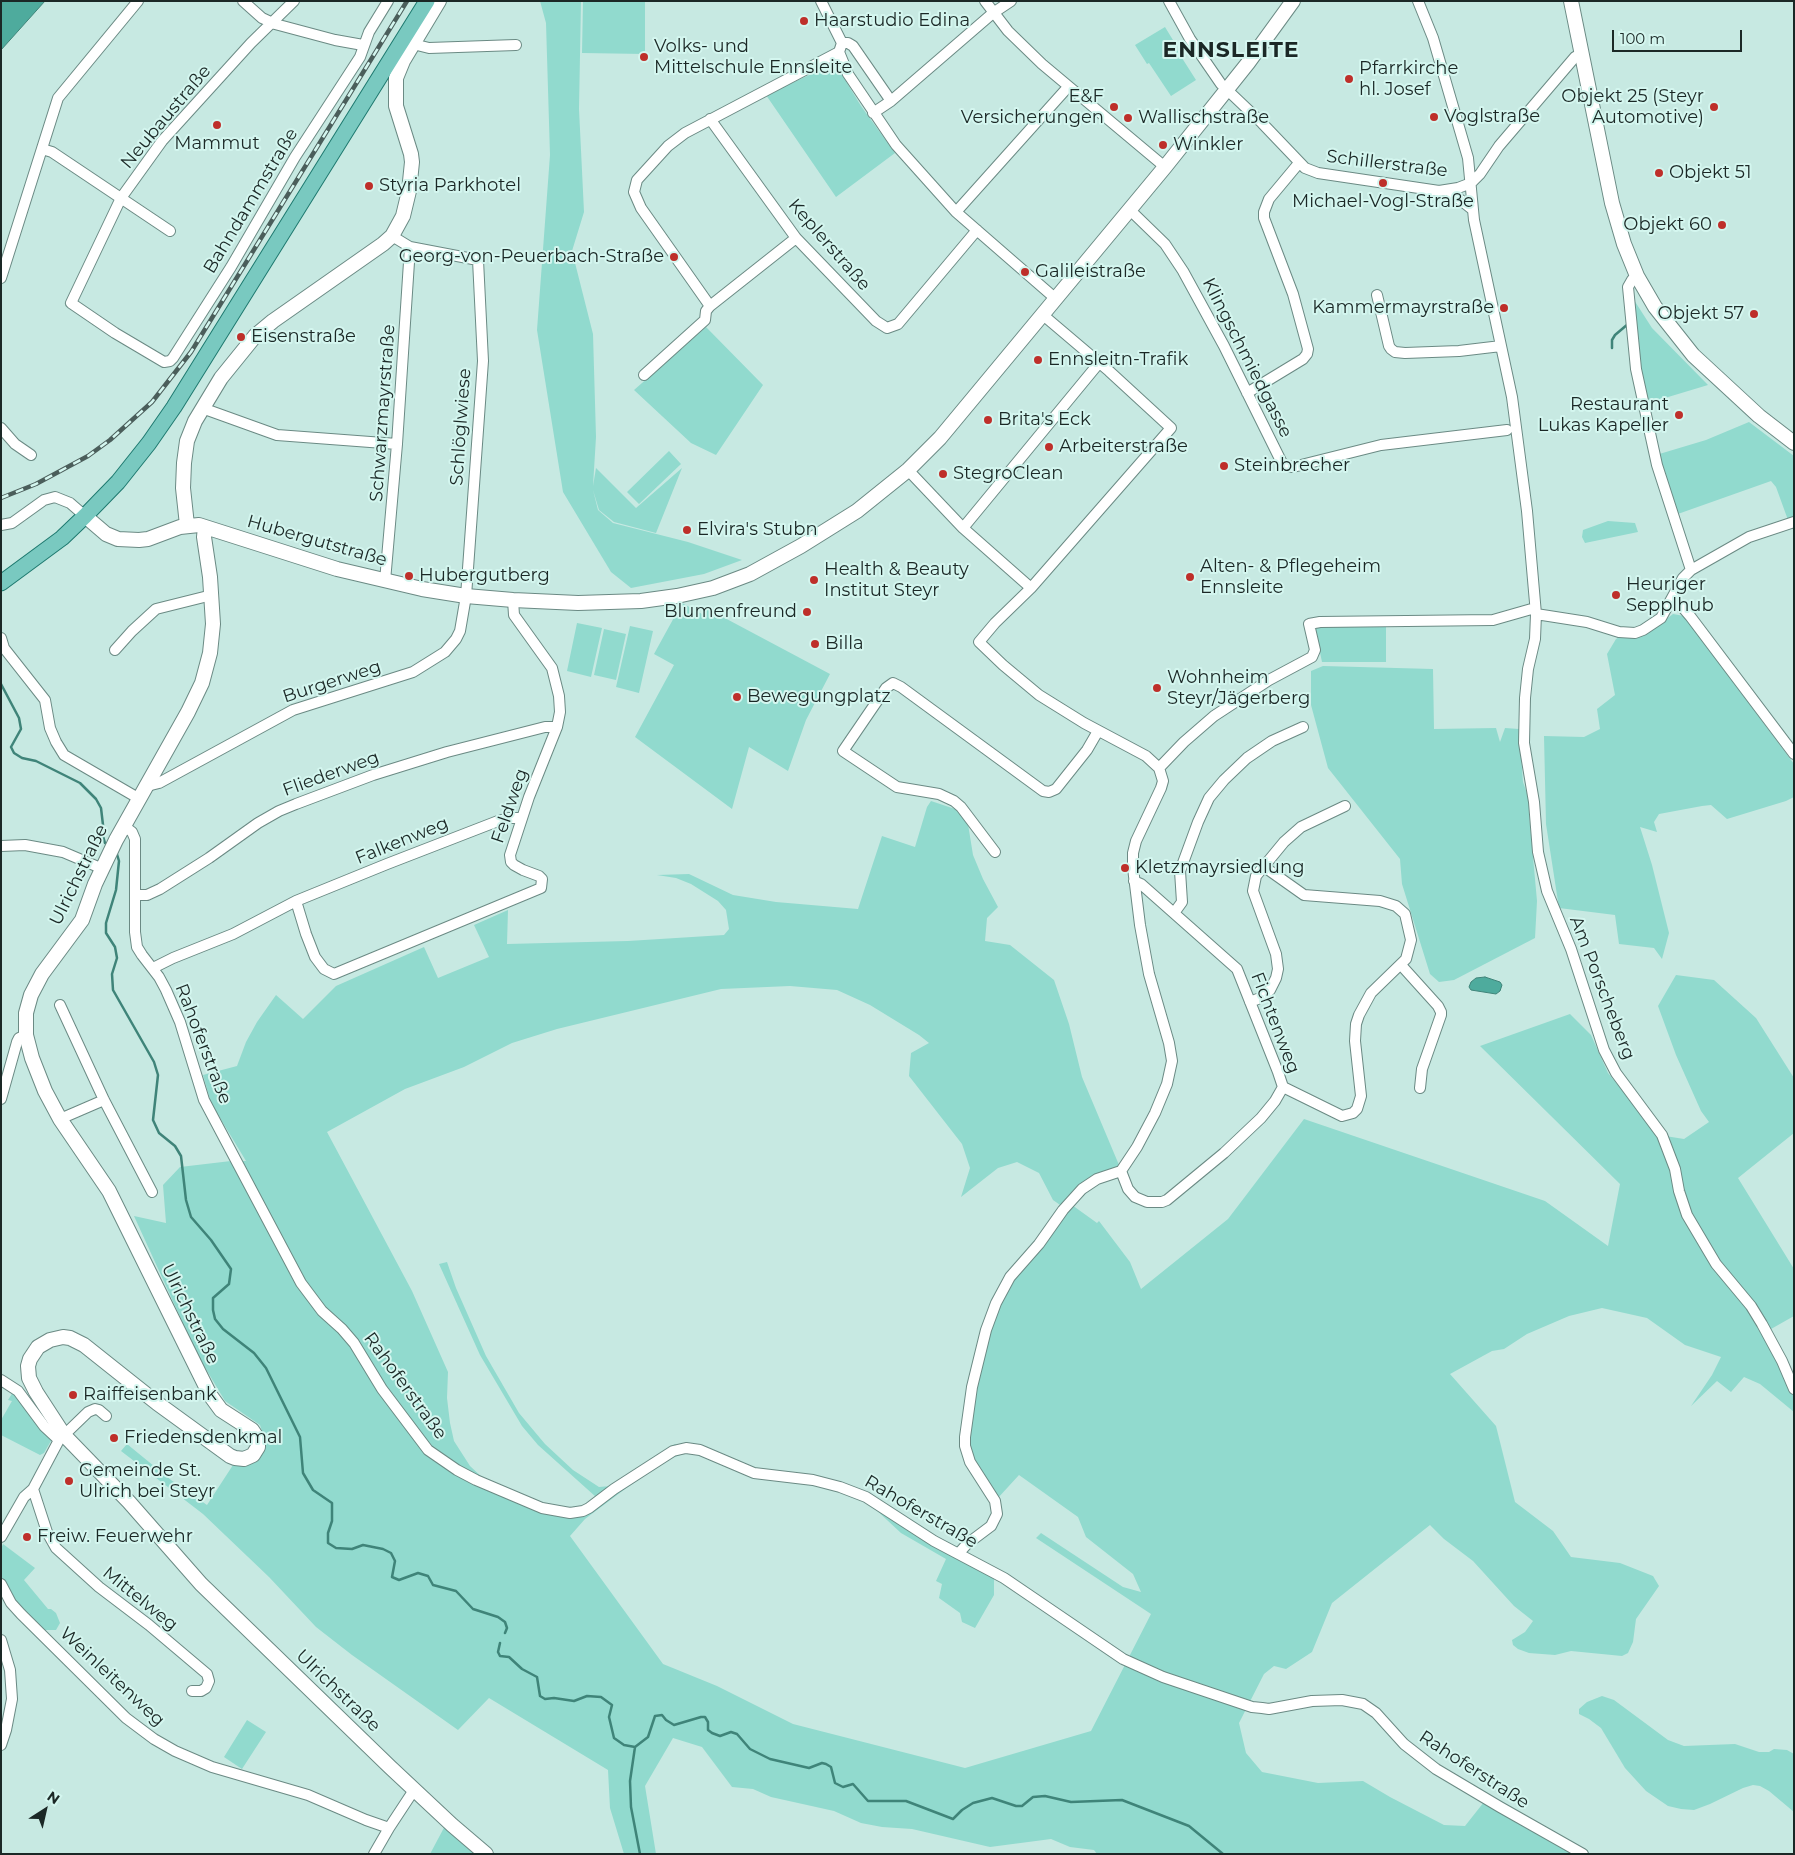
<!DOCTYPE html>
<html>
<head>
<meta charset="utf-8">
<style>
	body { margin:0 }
	#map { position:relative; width:1795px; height:1855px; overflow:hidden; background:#c7e9e2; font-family:Montserrat,sans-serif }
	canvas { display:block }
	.frame { position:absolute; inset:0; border:2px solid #1b2826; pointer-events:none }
	.north { position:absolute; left:20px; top:1785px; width:50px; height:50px; -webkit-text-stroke:4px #d4f6ef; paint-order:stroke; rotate:35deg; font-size:14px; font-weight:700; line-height:20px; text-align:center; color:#1b2826 }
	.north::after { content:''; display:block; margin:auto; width:18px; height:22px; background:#1b2826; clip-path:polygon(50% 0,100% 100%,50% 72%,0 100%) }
	.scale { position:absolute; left:1612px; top:30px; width:130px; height:22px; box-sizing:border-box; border:2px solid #1b2826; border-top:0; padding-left:6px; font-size:15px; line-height:18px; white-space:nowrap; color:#1b2826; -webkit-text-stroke:4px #d4f6ef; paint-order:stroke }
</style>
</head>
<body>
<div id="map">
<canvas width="1795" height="1855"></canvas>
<div class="frame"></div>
<div class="north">N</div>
<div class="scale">100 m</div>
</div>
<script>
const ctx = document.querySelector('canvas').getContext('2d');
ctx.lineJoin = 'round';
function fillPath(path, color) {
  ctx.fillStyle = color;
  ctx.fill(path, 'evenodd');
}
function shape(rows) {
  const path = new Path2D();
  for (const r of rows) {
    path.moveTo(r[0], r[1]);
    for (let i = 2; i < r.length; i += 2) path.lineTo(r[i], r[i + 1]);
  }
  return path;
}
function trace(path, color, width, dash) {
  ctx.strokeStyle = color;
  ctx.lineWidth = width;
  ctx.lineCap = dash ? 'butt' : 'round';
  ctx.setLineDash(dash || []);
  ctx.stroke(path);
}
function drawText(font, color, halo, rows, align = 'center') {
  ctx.font = font + ' Montserrat,sans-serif';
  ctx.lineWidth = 4;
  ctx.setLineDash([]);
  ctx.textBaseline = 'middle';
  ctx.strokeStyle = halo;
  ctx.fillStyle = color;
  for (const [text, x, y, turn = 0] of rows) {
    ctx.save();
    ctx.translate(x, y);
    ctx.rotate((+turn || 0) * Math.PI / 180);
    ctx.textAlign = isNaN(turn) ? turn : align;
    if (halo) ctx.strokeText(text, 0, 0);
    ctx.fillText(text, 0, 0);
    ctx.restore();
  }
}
fillPath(shape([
	[540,1,581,1,579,109,584,212,572,251,593,334,596,437,593,486,596,468,636,508,682,468,656,533,614,522,599,510,593,490,598,510,613,523,688,542,742,560,704,574,631,588,611,572,563,492,537,330,550,155,546,23],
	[583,1,645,1,645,54,582,53],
	[1165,27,1176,45,1175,47,1196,80,1171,96,1149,63,1147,64,1135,45],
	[833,64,836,65,861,106,895,153,836,197,766,95],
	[1634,300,1652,328,1708,385,1645,404,1639,377],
	[706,327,763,385,716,455,691,443,634,390],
	[1749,422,1794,456,1794,518,1788,520,1776,487,1771,481,1675,515,1656,455,1706,440],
	[669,451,681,464,639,504,627,492],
	[1608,521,1635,523,1638,532,1585,543,1582,537,1583,530],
	[682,603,702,614,706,608,830,674,806,720,788,771,749,747,732,809,635,737,674,665,654,654],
	[1673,614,1684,616,1794,764,1794,797,1786,801,1727,819,1711,805,1702,806,1659,814,1654,822,1657,832,1640,827,1652,865,1669,933,1662,959,1654,948,1619,944,1615,915,1559,908,1546,824,1544,736,1584,737,1600,729,1597,709,1615,695,1607,654,1616,639,1621,636,1649,632],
	[577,623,602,628,591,677,567,671],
	[630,626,653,631,639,693,616,687],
	[1318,626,1386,626,1386,662,1322,662,1315,628],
	[604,629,626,634,616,680,594,675],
	[1323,666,1433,669,1434,729,1496,728,1500,742,1505,728,1519,729,1523,782,1530,802,1529,813,1537,901,1535,938,1454,980,1439,982,1430,974,1402,884,1400,859,1328,768,1311,705,1311,671],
	[931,801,955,809,968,824,973,855,983,879,998,907,987,918,985,941,1010,945,1054,980,1069,1024,1082,1077,1119,1165,1063,1207,1053,1200,1039,1173,1017,1162,998,1168,961,1197,970,1168,962,1144,909,1076,911,1053,929,1043,919,1035,870,1005,837,990,790,986,721,989,557,1029,512,1043,464,1067,405,1089,327,1132,412,1291,448,1372,447,1398,450,1423,454,1441,470,1466,485,1480,544,1505,564,1509,584,1506,596,1497,538,1445,522,1426,480,1355,439,1264,447,1262,456,1288,486,1356,519,1413,545,1444,573,1470,599,1487,611,1486,675,1444,686,1453,669,1459,625,1489,585,1519,570,1536,663,1664,717,1686,793,1724,965,1768,1091,1731,1151,1614,1036,1538,1041,1533,1123,1587,1141,1592,1133,1574,1086,1537,1078,1517,1019,1475,997,1499,973,1462,967,1441,991,1307,1072,1205,1097,1223,1099,1221,1130,1262,1141,1289,1228,1219,1304,1119,1545,1201,1608,1246,1620,1184,1480,1046,1570,1014,1591,1035,1608,1073,1659,1135,1684,1139,1709,1122,1701,1111,1676,1055,1658,1006,1676,975,1714,980,1756,1018,1794,1078,1794,1133,1738,1178,1794,1269,1794,1316,1771,1329,1768,1335,1794,1379,1794,1412,1760,1384,1744,1377,1731,1392,1717,1381,1691,1406,1712,1375,1721,1357,1685,1345,1647,1318,1602,1308,1569,1316,1527,1334,1504,1349,1492,1351,1450,1374,1496,1426,1515,1502,1553,1531,1571,1557,1620,1563,1653,1576,1659,1586,1636,1619,1633,1642,1628,1653,1622,1656,1571,1651,1555,1655,1529,1653,1518,1649,1513,1645,1512,1640,1525,1632,1533,1621,1514,1606,1473,1561,1444,1539,1430,1525,1332,1603,1312,1652,1286,1669,1274,1666,1264,1674,1239,1723,1246,1753,1262,1772,1318,1783,1363,1781,1390,1797,1444,1825,1465,1826,1484,1802,1575,1854,1097,1854,1094,1850,1070,1847,1051,1839,990,1847,912,1829,882,1827,861,1823,834,1811,771,1797,753,1789,732,1787,702,1747,673,1738,645,1786,656,1854,624,1854,610,1808,608,1770,489,1698,458,1730,352,1655,316,1627,269,1577,203,1514,121,1451,127,1444,171,1480,207,1505,233,1465,242,1466,249,1461,261,1447,263,1434,260,1425,225,1401,197,1354,134,1216,166,1223,163,1185,180,1167,231,1161,246,1161,211,1103,203,1075,237,1066,246,1042,257,1022,276,995,303,1019,336,986,424,947,438,978,489,957,474,925,508,910,507,944,628,941,724,935,729,929,726,910,718,901,691,884,676,878,657,875,689,874,733,895,776,902,858,909,882,836,915,847,927,807],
	[13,1392,52,1439,44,1453,40,1455,1,1435,1,1420,12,1401,8,1400],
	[873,1507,994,1578,994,1595,975,1628,962,1622,960,1613,939,1598,942,1584,936,1581,946,1559,901,1533],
	[3,1544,35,1568,24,1580,48,1609,51,1609,56,1613,60,1623,56,1630,44,1630,30,1618,5,1588,1,1578,1,1549],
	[1602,1696,1614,1700,1668,1740,1684,1746,1735,1744,1759,1752,1769,1752,1774,1749,1787,1750,1794,1754,1794,1812,1769,1791,1760,1786,1753,1785,1743,1788,1710,1804,1694,1810,1681,1809,1668,1806,1646,1791,1625,1768,1601,1728,1589,1719,1579,1714,1579,1709,1587,1702],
	[247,1720,266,1732,242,1769,224,1757],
	[446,1824,480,1854,430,1854]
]), '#91dace');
const water = shape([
	[1,1,45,1,1,50,1,1],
	[1485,977,1500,982,1502,985,1500,991,1496,994,1471,990,1469,987,1471,982,1476,978,1485,977]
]);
fillPath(water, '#4eab9d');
trace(water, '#3f8479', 1);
trace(shape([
	[1612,348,1612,340,1615,335,1628,324],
	[1,684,19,718,21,729,11,747,14,753,22,758,36,761,80,783,96,799,101,808,103,825,102,833,105,843,108,845],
	[116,851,119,861,116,890,106,923,106,933,115,947,117,958,112,974,113,990,154,1062,158,1075,153,1120,159,1133,175,1146,181,1156,186,1200,191,1217,211,1240,231,1269,229,1284,213,1298,213,1310,215,1319,223,1329,254,1353,266,1368,300,1437,303,1473,313,1490,332,1503,332,1521,328,1533,328,1543,336,1548,352,1549,363,1545,383,1549,391,1553,395,1561,392,1577,399,1580,418,1573,428,1576,433,1585,456,1591,473,1609,498,1617,505,1622,507,1628,505,1633],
	[500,1643,498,1652,500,1656,509,1657,522,1669,537,1677,540,1696,545,1699,554,1698,574,1701,587,1696,601,1697,612,1705,609,1717,614,1738,624,1745,635,1747,630,1781,631,1807,640,1854],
	[635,1747,648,1737,655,1716,662,1715,666,1720,674,1725,701,1717,705,1717,708,1722,708,1730,712,1733,720,1736,731,1732,737,1734,750,1749,770,1759,809,1768,822,1763,826,1764,831,1767,835,1783,843,1787,853,1784,868,1801,906,1801,953,1819,962,1810,973,1803,992,1798,1016,1806,1022,1806,1033,1797,1045,1796,1071,1802,1122,1800,1189,1826,1223,1854]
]), '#3f8479', 2.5);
const street = shape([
	[243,1,262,18,275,24,335,40,363,45],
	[294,1,251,43,162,141,121,198,71,303,115,333,164,362,170,361,173,358,231,267,295,157,360,57,369,32,388,1],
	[821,1,842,43,839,52,848,74,896,145,956,212,1056,299],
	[985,1,1008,31,1042,64,1165,167],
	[1169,1,1190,39,1221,84,1262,123,1305,168,1318,173,1439,191,1458,188,1471,183,1480,174,1499,146,1575,57,1582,53],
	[1418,1,1433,38,1468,158,1474,220,1512,397,1527,511,1536,614,1535,639,1528,669,1525,698,1524,743,1534,802,1538,852,1547,891,1571,949,1604,1050,1616,1073,1662,1135,1675,1169,1679,1191,1687,1215,1716,1264,1751,1306,1762,1324,1782,1361,1794,1389],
	[842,43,848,43,853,46,891,101],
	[413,44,429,48,516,45],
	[873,113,891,101,993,13,1011,1],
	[710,119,796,238,876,321,887,328,898,324,977,230],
	[42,149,52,152,170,231],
	[1448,190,1472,209],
	[1130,210,1165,244,1183,271,1224,346,1282,463,1287,466,1293,467,1381,445,1507,430],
	[956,212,1068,87],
	[1637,276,1632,280,1628,287,1636,369,1657,465,1691,570],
	[1,278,58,98,138,1],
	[1377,295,1389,346,1391,349,1395,352,1405,353,1459,351,1501,346],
	[710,306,641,208,634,192,637,180,668,146,685,133,839,52],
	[644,375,705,320,706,311,710,306,796,238],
	[1247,393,1303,359,1307,354,1308,349,1293,294,1264,218,1264,212,1269,199,1299,163],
	[202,408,277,435,397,444],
	[1,428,15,444,31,455],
	[908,470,963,528,1031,588],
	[1,525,12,523,44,500,55,497,70,503,85,516],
	[963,528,1099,363],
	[385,581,397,444,410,247],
	[1671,601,1684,609,1690,616,1794,754],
	[1536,614,1587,622,1619,632,1635,633,1643,630,1661,618,1683,578,1691,570,1749,537,1794,522],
	[1,638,4,648,45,700,50,728,56,742,64,755,138,798],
	[115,650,132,631,156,609,212,595],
	[1159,768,1184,742,1214,716,1269,680,1312,657,1315,650,1309,624,1320,622,1493,620,1535,608],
	[147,783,151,785,159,783,293,710,413,672,445,652,456,639,460,631,466,596,483,361,478,260,410,247,392,236],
	[124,826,132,832,135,839,135,932,137,947,142,955,159,977,166,990,180,1022,204,1100,301,1283,322,1311,342,1329,354,1343,382,1389,428,1450,457,1470,476,1480,542,1508,570,1513,583,1511,589,1508,614,1489,673,1451,686,1448,700,1450,754,1473,813,1480,840,1487,866,1497,934,1541,1004,1578,1123,1659,1163,1677,1252,1707,1262,1708,1269,1709,1312,1701,1342,1700,1363,1704,1376,1713,1404,1744,1436,1769,1500,1807,1583,1854],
	[1,846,25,845,63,852,103,869],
	[995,852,961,807,954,801,939,794,897,787,843,751,886,688,893,683,901,687,1043,791,1049,792,1056,789,1087,750,1098,731],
	[1263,866,1304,895,1380,901,1396,906,1405,914,1411,940,1406,959,1371,993,1359,1015,1356,1024,1355,1041,1361,1096,1357,1109,1353,1113,1342,1116,1283,1087],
	[135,895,147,895,160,889,209,858,258,823,279,811,296,804,373,775,447,752,545,727,557,727],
	[296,901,306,934,315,957,324,969,334,974,541,888,542,879,539,876,523,870,514,865,511,862,510,855,529,797,557,727,560,712,559,696,552,668,514,615,513,600],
	[1174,913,1182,902,1180,871,1198,822,1209,798,1224,780,1247,758,1272,741,1303,727],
	[1401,965,1438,1006,1441,1012,1441,1015,1422,1069,1420,1088],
	[153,968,173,958,233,934,296,901,387,864,498,821,509,818,522,818],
	[1250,1002,1260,998,1270,990,1276,978,1278,969,1276,954,1253,891,1256,876,1284,842,1301,827,1345,806],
	[60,1005,104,1100,152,1192],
	[1,1099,17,1042,19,1038,26,1035],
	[60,1119,104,1100],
	[1121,1171,1128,1189,1135,1197,1147,1202,1162,1202,1167,1200,1224,1153,1261,1118,1275,1101,1283,1087,1278,1072,1237,969,1141,884,1134,881],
	[1,1380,18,1391,44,1426,59,1440],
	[33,1489,47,1532,56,1548,99,1587,149,1625,207,1674,209,1681,206,1688,201,1691,192,1691],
	[1,1537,24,1497,33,1489,59,1440,88,1412,95,1409,99,1410,106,1416],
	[959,1553,967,1544,991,1526,997,1514,995,1501,970,1462,965,1446,965,1437,972,1387,986,1330,996,1303,1010,1277,1039,1244,1063,1210,1082,1189,1097,1179,1121,1171,1137,1147,1155,1113,1167,1084,1172,1061,1169,1043,1149,974,1140,925,1133,868,1133,853,1136,841,1161,788,1163,781,1159,768,1146,756,1084,723,1039,695,1003,665,979,642,995,623,1031,588,1171,428,1109,371,1043,315],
	[1,1584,11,1603,21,1614,126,1718,154,1739,175,1751,212,1767,308,1795,366,1820,389,1828,414,1790],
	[1,1640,10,1670,12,1699,6,1730,1,1745],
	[374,1854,389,1828]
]);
const secondary = shape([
	[1571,1,1612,203,1624,244,1637,276,1655,307,1693,355,1759,416,1794,443],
	[85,516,106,534,118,539,139,540,148,539,180,527,199,525,337,569,422,589,466,596,513,600,578,603,641,601,677,596,713,588,750,574,801,546,857,511,908,470,940,438,1165,167,1248,63,1293,1],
	[187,525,183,488,184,463,187,441,195,421,221,378,255,336,273,321,383,244,392,236,403,216,409,191,412,162,411,154,396,106,396,78,403,61,439,1],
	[205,527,204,537,210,577,213,624,210,653,202,683,188,712,116,840,95,884,82,920,42,974,31,995,26,1013,26,1035,32,1058,45,1091,60,1119,109,1191,210,1395,221,1410,252,1430,258,1439,258,1447,253,1455,244,1459,235,1458,230,1456,157,1403,84,1345,70,1338,63,1337,50,1340,38,1347,30,1359,28,1366,29,1378,36,1392,64,1435,129,1502,201,1584,390,1767,452,1825,486,1854]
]);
const primary = shape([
	[1,583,62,538,85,516,118,482,149,443,174,407,427,1]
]);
trace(street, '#6b8a84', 12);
trace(secondary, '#6b8a84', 16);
trace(primary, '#1e796f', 17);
trace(street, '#fff', 10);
trace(secondary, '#fff', 14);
trace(primary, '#79c9c0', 15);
const rail = shape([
	[1,498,36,484,88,456,110,440,152,402,191,352,407,1]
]);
trace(rail, '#4b5e5b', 4.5);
trace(rail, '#d4f6ef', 2.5, [8]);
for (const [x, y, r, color] of [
	[804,21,5,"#be2f2a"],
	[644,57,5,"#be2f2a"],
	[1349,79,5,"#be2f2a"],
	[1114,107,5,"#be2f2a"],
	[1714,107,5,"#be2f2a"],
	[1434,117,5,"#be2f2a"],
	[1128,118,5,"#be2f2a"],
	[217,125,5,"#be2f2a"],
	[1163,145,5,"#be2f2a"],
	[1659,173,5,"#be2f2a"],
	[1383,183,5,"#be2f2a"],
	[369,186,5,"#be2f2a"],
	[1722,225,5,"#be2f2a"],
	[674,257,5,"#be2f2a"],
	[1025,272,5,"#be2f2a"],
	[1504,308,5,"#be2f2a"],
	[1754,314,5,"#be2f2a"],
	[241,337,5,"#be2f2a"],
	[1038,360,5,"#be2f2a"],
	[1679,415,5,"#be2f2a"],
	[988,420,5,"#be2f2a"],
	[1049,447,5,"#be2f2a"],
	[1224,466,5,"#be2f2a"],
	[943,474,5,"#be2f2a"],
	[687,530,5,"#be2f2a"],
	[409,576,5,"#be2f2a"],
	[1190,577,5,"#be2f2a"],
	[814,580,5,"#be2f2a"],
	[1616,595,5,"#be2f2a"],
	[807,612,5,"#be2f2a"],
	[815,644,5,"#be2f2a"],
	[1157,688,5,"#be2f2a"],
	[737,697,5,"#be2f2a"],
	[1125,868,5,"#be2f2a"],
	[73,1395,5,"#be2f2a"],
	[114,1438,5,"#be2f2a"],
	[69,1481,5,"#be2f2a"],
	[27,1537,5,"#be2f2a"]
]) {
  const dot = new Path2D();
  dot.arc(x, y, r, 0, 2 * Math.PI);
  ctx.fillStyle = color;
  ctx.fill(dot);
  trace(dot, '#d4f6ef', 2);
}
drawText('18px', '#1b2826', '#d4f6ef', [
	["Haarstudio Edina",814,21],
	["Volks- und",654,47],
	["Mittelschule Ennsleite",654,68],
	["Pfarrkirche",1359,69],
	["hl. Josef",1359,90],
	["E&F",1104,97,"right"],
	["Versicherungen",1104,118,"right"],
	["Objekt 25 (Steyr",1704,97,"right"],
	["Automotive)",1704,118,"right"],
	["Voglstraße",1444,117],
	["Wallischstraße",1138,118],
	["Mammut",217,144,"center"],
	["Winkler",1173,145],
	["Objekt 51",1669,173],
	["Styria Parkhotel",379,186],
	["Michael-Vogl-Straße",1383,202,"center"],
	["Objekt 60",1712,225,"right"],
	["Georg-von-Peuerbach-Straße",664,257,"right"],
	["Galileistraße",1035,272],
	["Kammermayrstraße",1494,308,"right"],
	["Objekt 57",1744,314,"right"],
	["Eisenstraße",251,337],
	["Ennsleitn-Trafik",1048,360],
	["Restaurant",1669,405,"right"],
	["Lukas Kapeller",1669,426,"right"],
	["Brita's Eck",998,420],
	["Arbeiterstraße",1059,447],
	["Steinbrecher",1234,466],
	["StegroClean",953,474],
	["Elvira's Stubn",697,530],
	["Alten- & Pflegeheim",1200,567],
	["Ennsleite",1200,588],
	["Health & Beauty",824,570],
	["Institut Steyr",824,591],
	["Hubergutberg",419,576],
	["Heuriger",1626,585],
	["Sepplhub",1626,606],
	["Blumenfreund",797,612,"right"],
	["Billa",825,644],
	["Wohnheim",1167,678],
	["Steyr/Jägerberg",1167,699],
	["Bewegungplatz",747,697],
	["Kletzmayrsiedlung",1135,868],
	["Raiffeisenbank",83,1395],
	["Friedensdenkmal",124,1438],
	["Gemeinde St.",79,1471],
	["Ulrich bei Steyr",79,1492],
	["Freiw. Feuerwehr",37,1537]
], 'left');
drawText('18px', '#1b2826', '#d4f6ef', [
	["Neubaustraße",166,117,-50],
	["Schillerstraße",1387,164,7],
	["Bahndammstraße",251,201,-59],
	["Keplerstraße",829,245,49],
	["Klingschmiedgasse",1247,358,63],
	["Schwarzmayrstraße",383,413,-86],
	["Schlöglwiese",461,427,-86],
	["Hubergutstraße",317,541,16],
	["Burgerweg",332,682,-18],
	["Fliederweg",331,774,-20],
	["Feldweg",510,806,-71],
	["Falkenweg",402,841,-22],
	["Ulrichstraße",79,875,-64],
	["Am Porscheberg",1602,988,69],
	["Fichtenweg",1275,1023,69],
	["Rahoferstraße",203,1044,69],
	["Ulrichstraße",190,1314,64],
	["Rahoferstraße",405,1386,54],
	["Rahoferstraße",921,1512,30],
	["Mittelweg",140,1599,39],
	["Weinleitenweg",112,1677,43],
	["Ulrichstraße",338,1691,44],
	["Rahoferstraße",1474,1770,33]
]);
ctx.letterSpacing = '1px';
drawText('bold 22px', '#1b2826', '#d4f6ef', [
	["ENNSLEITE",1231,51]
]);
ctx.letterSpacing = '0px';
</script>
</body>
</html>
